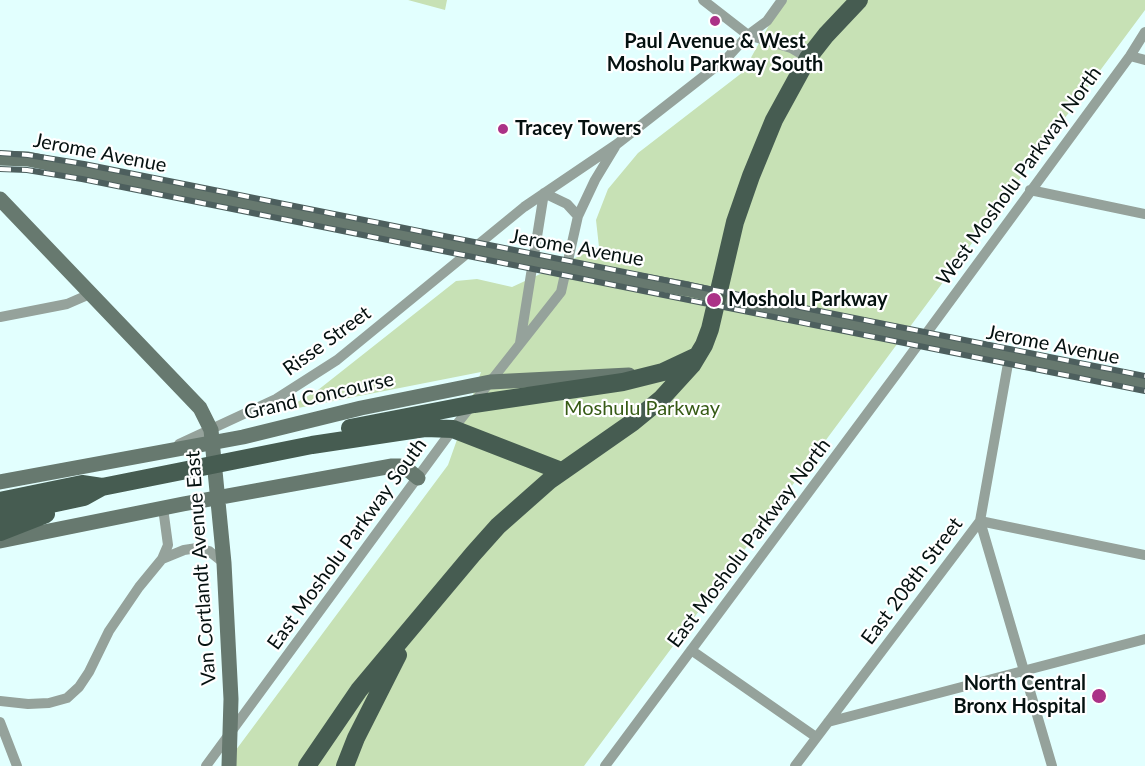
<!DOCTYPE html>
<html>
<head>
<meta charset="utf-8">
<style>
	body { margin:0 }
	canvas { display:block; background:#e2fffe }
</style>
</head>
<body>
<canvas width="1145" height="766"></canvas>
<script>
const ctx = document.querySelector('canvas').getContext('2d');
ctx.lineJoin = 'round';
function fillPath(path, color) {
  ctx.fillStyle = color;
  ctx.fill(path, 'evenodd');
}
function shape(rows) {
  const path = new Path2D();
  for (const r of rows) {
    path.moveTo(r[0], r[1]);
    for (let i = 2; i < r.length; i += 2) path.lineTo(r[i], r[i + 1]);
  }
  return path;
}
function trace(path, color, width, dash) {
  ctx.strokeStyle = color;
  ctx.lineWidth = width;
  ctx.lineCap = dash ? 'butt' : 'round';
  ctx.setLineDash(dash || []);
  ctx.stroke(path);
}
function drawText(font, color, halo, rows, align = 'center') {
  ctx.font = font + ' Lato,sans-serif';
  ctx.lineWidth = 4.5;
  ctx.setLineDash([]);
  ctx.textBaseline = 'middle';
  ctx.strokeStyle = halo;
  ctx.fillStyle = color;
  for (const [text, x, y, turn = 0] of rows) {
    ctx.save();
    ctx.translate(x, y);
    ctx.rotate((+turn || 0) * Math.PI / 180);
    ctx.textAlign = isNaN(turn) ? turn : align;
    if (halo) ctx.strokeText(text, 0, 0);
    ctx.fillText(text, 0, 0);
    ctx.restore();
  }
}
fillPath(shape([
	[408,0,447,0,445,10],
	[787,0,1145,0,1145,10,584,766,224,766,448,465,481,372,293,409,289,409,289,407,318,390,456,281,477,279,512,287,599,247,596,220,608,189,638,153,743,72,773,18]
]), '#c7e1b5');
trace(shape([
	[703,0,748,35,791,48,808,58],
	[1130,56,1145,60],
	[1030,190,1145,214],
	[544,193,567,204,578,216],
	[0,317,67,304,90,294],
	[520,343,544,193],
	[179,444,276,399,337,360,524,207,617,144,727,58,748,35,767,21,782,0],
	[980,521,1052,766],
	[980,521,1145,555],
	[162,559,184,550,197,548,209,551,224,563],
	[691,650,816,737],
	[0,701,28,704,49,703,67,698,79,687,89,672,109,631,139,587,162,559,168,545,163,508],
	[0,722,17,766],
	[828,722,1145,639],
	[206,766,453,429,561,292,578,216,595,180,615,147],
	[605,766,898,372,1130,56,1145,32],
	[795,766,980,521,1009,358]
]), '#95a29b', 10);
trace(shape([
	[0,158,28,159,473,250,688,289,934,343,1145,384],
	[0,199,200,408,211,430,224,563,231,699,229,766],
	[0,482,243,437,361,408,490,382,629,375],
	[0,541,183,504,392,466,400,466,407,469,418,478]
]), '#67796f', 15);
trace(shape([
	[350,428,474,404,623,382,663,372,695,357],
	[0,501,82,484,102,487,312,445,425,428,453,429,561,471],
	[0,515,84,497,102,487],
	[0,532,46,514],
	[307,766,359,690,473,554,498,526,550,480,633,422,661,399,692,365,704,345,710,329,735,222,751,176,774,120,808,58,826,35,859,0],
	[345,766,356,738,398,655]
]), '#465c51', 18);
const rail = shape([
	[0,153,28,155,84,164,1145,376],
	[0,169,27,170,82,179,1145,391]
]);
trace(rail, '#4d5f5e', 6);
trace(rail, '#fff', 4, [11]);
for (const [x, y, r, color] of [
	[715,21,6,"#ab3287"],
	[503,129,6,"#ab3287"],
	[714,300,8,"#ab3287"],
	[1099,696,8,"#ab3287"]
]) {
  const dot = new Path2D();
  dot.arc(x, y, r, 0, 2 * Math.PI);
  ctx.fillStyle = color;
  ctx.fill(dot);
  trace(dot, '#fff', 2);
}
drawText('bold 20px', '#051110', '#fff', [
	["Paul Avenue & West",715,42,"center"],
	["Mosholu Parkway South",715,65,"center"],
	["Tracey Towers",515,129],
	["Mosholu Parkway",728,300],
	["North Central",1086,684,"right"],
	["Bronx Hospital",1086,707,"right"]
], 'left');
drawText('20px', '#051110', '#fff', [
	["Jerome Avenue",100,153,11],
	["West Mosholu Parkway North",1019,176,-54],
	["Jerome Avenue",577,248,10],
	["Risse Street",327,341,-36],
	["Jerome Avenue",1053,345,11],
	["Grand Concourse",319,396,-13],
	["East Mosholu Parkway North",749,543,-53],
	["East Mosholu Parkway South",347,544,-54],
	["Van Cortlandt Avenue East",201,568,-94],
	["East 208th Street",912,581,-53]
]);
drawText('20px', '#375b16', '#fff', [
	["Moshulu Parkway",642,409]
]);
</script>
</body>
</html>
